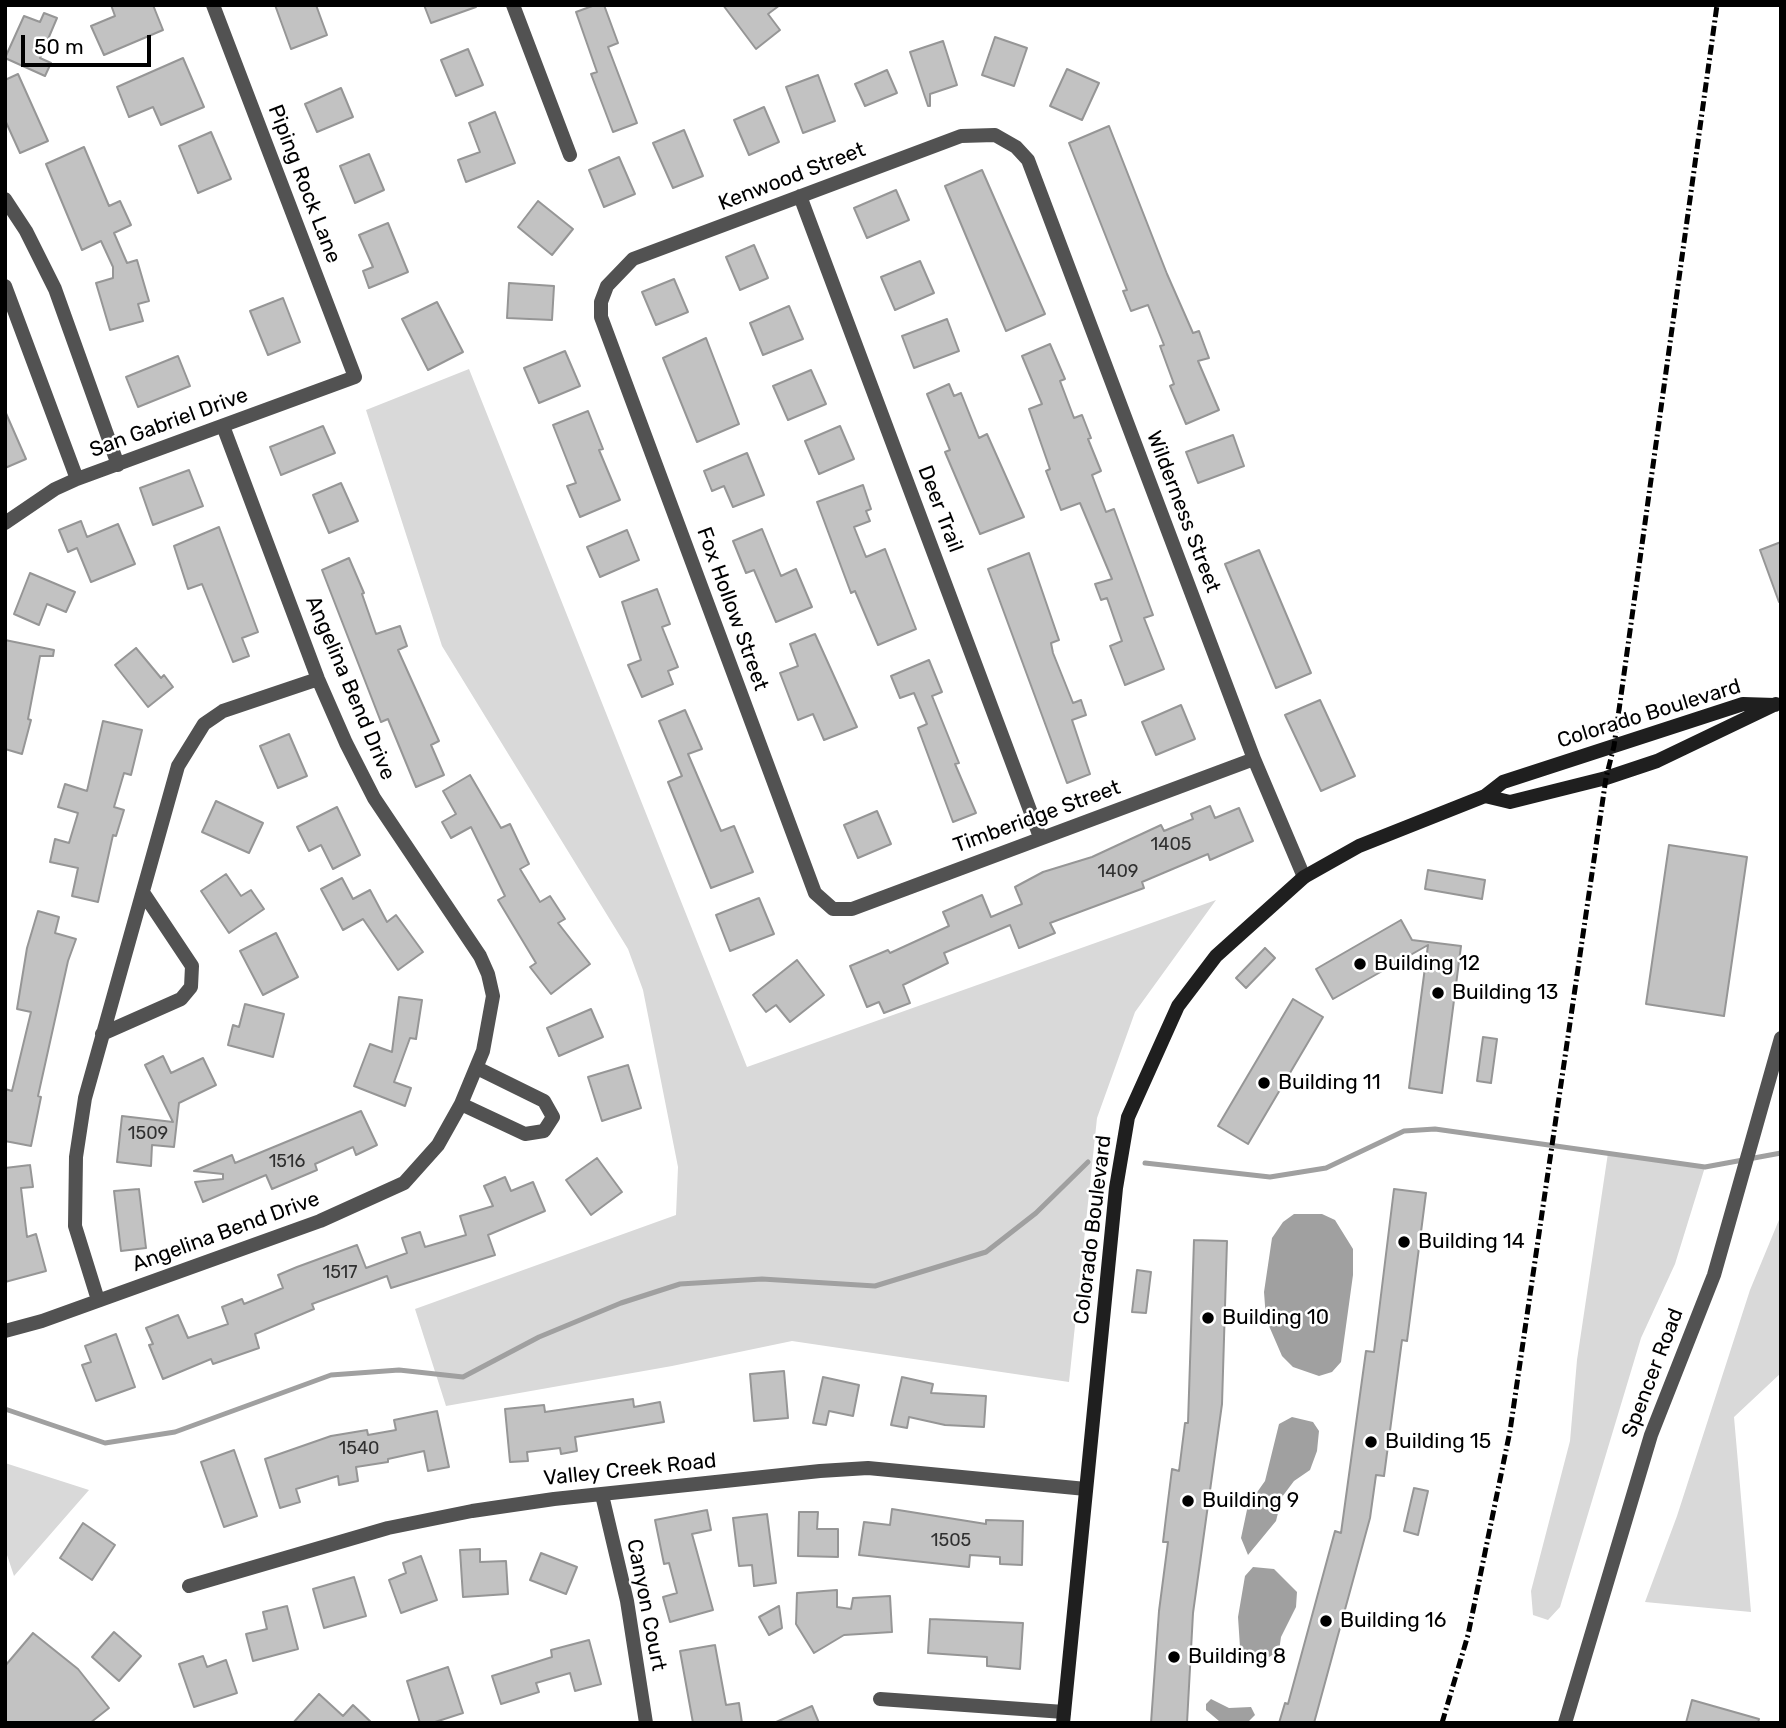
<!DOCTYPE html>
<html>
<head>
<meta charset="utf-8">
<style>
	body { margin:0 }
	#map { position:relative; width:1786px; height:1728px; overflow:hidden; background:#fff; font-family:Rubik,sans-serif }
	canvas { display:block }
	.frame { position:absolute; inset:0; border:7px solid #000; pointer-events:none }
	.scale { position:absolute; left:21px; top:35px; width:130px; height:32px; box-sizing:border-box; border:4px solid #000; border-top:0; padding-left:9px; font-size:21px; line-height:24px; white-space:nowrap; color:#000; -webkit-text-stroke:5px #fff; paint-order:stroke }
</style>
</head>
<body>
<div id="map">
<canvas width="1786" height="1728"></canvas>
<div class="frame"></div>
<div class="scale">50 m</div>
</div>
<script>
const ctx = document.querySelector('canvas').getContext('2d');
ctx.lineJoin = 'round';
function fillPath(path, color) {
  ctx.fillStyle = color;
  ctx.fill(path, 'evenodd');
}
function shape(rows) {
  const path = new Path2D();
  for (const r of rows) {
    path.moveTo(r[0], r[1]);
    for (let i = 2; i < r.length; i += 2) path.lineTo(r[i], r[i + 1]);
  }
  return path;
}
function trace(path, color, width, dash) {
  ctx.strokeStyle = color;
  ctx.lineWidth = width;
  ctx.lineCap = dash ? 'butt' : 'round';
  ctx.setLineDash(dash || []);
  ctx.stroke(path);
}
function drawText(font, color, halo, rows, align = 'center') {
  ctx.font = font + ' Rubik,sans-serif';
  ctx.lineWidth = 5;
  ctx.setLineDash([]);
  ctx.textBaseline = 'middle';
  ctx.strokeStyle = halo;
  ctx.fillStyle = color;
  for (const [text, x, y, turn = 0] of rows) {
    ctx.save();
    ctx.translate(x, y);
    ctx.rotate((+turn || 0) * Math.PI / 180);
    ctx.textAlign = isNaN(turn) ? turn : align;
    if (halo) ctx.strokeText(text, 0, 0);
    ctx.fillText(text, 0, 0);
    ctx.restore();
  }
}
fillPath(shape([
	[469,369,747,1067,1216,900,1135,1012,1097,1118,1069,1382,792,1341,672,1366,446,1406,415,1309,676,1215,678,1167,643,990,628,949,442,646,366,410],
	[1608,1153,1705,1167,1675,1264,1641,1338,1560,1607,1548,1620,1533,1615,1531,1591,1570,1441,1577,1360],
	[1781,1215,1781,1373,1734,1417,1751,1612,1645,1602,1677,1516,1750,1290],
	[5,1463,89,1490,14,1576,5,1549]
]), '#d9d9d9');
fillPath(shape([
	[1294,1214,1322,1214,1335,1220,1353,1249,1353,1275,1341,1362,1332,1372,1319,1376,1293,1367,1282,1356,1266,1319,1264,1292,1272,1238,1283,1222],
	[1292,1417,1313,1422,1319,1431,1317,1451,1310,1470,1294,1481,1282,1497,1276,1521,1248,1555,1241,1538,1248,1505,1265,1481,1279,1424],
	[1253,1567,1274,1569,1297,1592,1296,1607,1281,1637,1279,1651,1259,1663,1248,1659,1240,1647,1238,1617,1245,1576],
	[1211,1699,1229,1708,1251,1707,1255,1715,1247,1723,1219,1721,1206,1710,1206,1704]
]), '#a0a0a0');
trace(shape([
	[1145,1163,1270,1177,1326,1168,1404,1131,1435,1129,1705,1167,1781,1153],
	[5,1409,105,1443,175,1432,331,1375,399,1370,463,1377,539,1337,621,1303,680,1284,762,1279,875,1286,986,1252,1036,1213,1088,1162]
]), '#a0a0a0', 5);
const building = shape([
	[111,5,153,5,163,30,104,55,91,26,115,16,111,5],
	[275,5,316,5,327,35,291,49,275,5],
	[424,5,476,5,476,7,431,23,424,5],
	[595,5,604,5,618,43,608,47,637,123,613,132,591,74,597,72,576,12,595,5],
	[723,5,780,5,768,14,780,30,756,49,723,5],
	[44,13,57,18,40,58,51,63,45,76,5,58,24,16,40,22,44,13],
	[995,37,1027,48,1014,86,982,75,995,37],
	[943,41,957,85,930,94,930,106,928,106,910,52,943,41],
	[468,49,483,85,456,96,441,60,468,49],
	[183,58,204,107,161,125,153,107,129,117,117,87,183,58],
	[1067,69,1099,83,1082,120,1050,106,1067,69],
	[887,70,897,93,865,106,855,84,887,70],
	[18,74,48,141,20,153,5,120,5,80,18,74],
	[818,75,835,121,803,133,786,87,818,75],
	[341,88,353,117,317,132,305,104,341,88],
	[764,107,779,142,749,155,734,120,764,107],
	[495,112,515,163,466,182,458,160,480,152,469,123,495,112],
	[1109,126,1167,274,1193,333,1199,331,1209,358,1198,361,1219,410,1186,424,1170,386,1174,384,1160,346,1164,345,1148,305,1131,311,1123,291,1127,290,1069,143,1109,126],
	[684,130,703,176,673,188,653,143,684,130],
	[211,132,231,179,198,193,179,146,211,132],
	[84,147,109,206,120,201,131,225,114,233,127,263,137,260,149,301,138,304,143,321,110,330,96,283,113,278,113,267,101,241,82,250,46,164,84,147],
	[369,154,384,190,355,203,340,166,369,154],
	[619,157,635,194,604,207,589,170,619,157],
	[982,170,1045,314,1006,331,945,186,982,170],
	[896,190,909,220,867,238,854,208,896,190],
	[538,201,573,229,552,255,518,227,538,201],
	[388,223,408,272,369,288,363,271,373,267,359,235,388,223],
	[754,245,768,278,740,290,726,257,754,245],
	[920,261,934,293,895,310,881,277,920,261],
	[674,279,688,312,656,325,642,292,674,279],
	[509,283,554,286,552,320,507,318,509,283],
	[283,298,300,342,268,355,250,311,283,298],
	[437,302,463,352,428,370,402,319,437,302],
	[789,306,803,339,763,355,750,323,789,306],
	[947,319,959,351,914,368,902,336,947,319],
	[706,338,739,424,697,442,663,358,706,338],
	[1050,344,1065,379,1060,381,1074,418,1082,415,1091,438,1088,439,1101,471,1092,475,1106,512,1114,509,1153,615,1144,618,1164,669,1125,685,1110,646,1122,641,1107,598,1101,600,1095,584,1112,579,1080,503,1061,510,1046,471,1050,469,1029,409,1042,404,1022,356,1050,344],
	[565,351,580,386,539,403,524,368,565,351],
	[178,356,190,386,138,407,126,377,178,356],
	[811,370,826,404,788,420,773,386,811,370],
	[949,384,954,396,961,393,979,438,987,434,1024,517,980,534,945,452,950,450,927,394,949,384],
	[5,411,26,459,5,468,5,411],
	[588,411,603,449,599,450,620,500,580,517,567,486,576,483,553,425,588,411],
	[323,426,335,453,281,475,270,447,323,426],
	[840,426,854,459,819,474,805,441,840,426],
	[1233,435,1244,466,1198,483,1186,452,1233,435],
	[747,453,764,495,733,507,724,486,712,491,704,471,747,453],
	[189,470,203,506,153,525,140,488,189,470],
	[341,483,358,521,329,533,313,495,341,483],
	[863,485,871,509,866,511,870,521,854,527,866,557,885,549,916,629,878,645,855,591,851,593,817,502,863,485],
	[81,521,87,537,118,524,135,564,91,582,77,548,68,552,59,530,81,521],
	[219,527,258,632,242,638,249,656,233,662,202,584,188,589,174,546,219,527],
	[762,529,781,576,796,569,812,607,776,622,754,570,746,573,733,541,762,529],
	[627,530,639,560,600,577,587,547,627,530],
	[1781,542,1781,602,1779,602,1760,550,1781,542],
	[1259,550,1311,673,1276,688,1225,564,1259,550],
	[1029,553,1059,640,1051,643,1053,653,1073,703,1081,700,1086,715,1072,720,1090,774,1067,783,988,569,1029,553],
	[349,558,364,593,362,594,376,634,400,626,407,646,398,650,439,741,431,745,444,775,416,787,388,719,381,722,322,570,349,558],
	[30,573,75,592,66,612,47,604,39,625,14,614,30,573],
	[657,589,670,624,662,627,678,667,668,671,673,684,642,697,628,665,641,660,622,602,657,589],
	[815,634,857,727,824,740,813,714,798,720,780,673,798,666,790,644,815,634],
	[5,640,54,650,53,656,40,656,28,719,31,720,22,754,5,749,5,640],
	[136,648,161,678,164,675,173,687,148,707,115,665,136,648],
	[929,660,942,692,932,696,959,763,955,764,976,813,953,822,918,728,927,724,914,693,900,698,891,676,929,660],
	[1320,700,1355,776,1321,791,1285,715,1320,700],
	[1181,705,1195,739,1156,755,1142,722,1181,705],
	[685,710,702,749,688,754,721,831,734,826,753,872,711,888,668,782,682,776,659,721,685,710],
	[103,721,142,730,131,775,124,773,114,807,124,810,116,836,113,835,98,902,72,896,78,868,50,862,55,839,69,843,78,813,58,807,65,784,87,791,103,721],
	[289,734,307,776,278,788,260,746,289,734],
	[470,775,501,828,510,824,529,864,520,869,540,902,550,896,565,919,558,923,590,964,551,994,530,967,536,963,498,900,505,896,471,827,451,838,442,822,456,814,443,791,470,775],
	[216,801,263,823,249,853,202,832,216,801],
	[1210,806,1215,818,1239,808,1253,841,1210,860,1208,854,1142,882,1144,888,1050,923,1055,933,1019,948,1010,925,944,953,948,963,903,985,910,1003,884,1013,879,1002,867,1007,850,966,888,950,890,953,949,926,943,912,982,895,991,917,1022,904,1015,887,1043,872,1092,857,1161,825,1164,831,1193,819,1191,814,1210,806],
	[337,807,360,855,333,869,321,845,309,851,297,827,337,807],
	[877,811,891,844,858,858,844,825,877,811],
	[1669,845,1747,857,1724,1016,1646,1004,1669,845],
	[1428,870,1485,880,1482,899,1425,889,1428,870],
	[226,874,241,896,251,890,264,909,229,933,201,891,226,874],
	[342,878,353,899,370,890,387,922,396,915,423,952,398,970,363,919,343,930,321,889,342,878],
	[759,898,774,934,730,951,716,915,759,898],
	[38,911,59,917,55,933,76,939,68,961,38,1096,41,1097,31,1146,5,1141,5,1089,12,1091,31,1012,17,1009,27,948,38,911],
	[1401,920,1412,940,1461,946,1442,1093,1409,1088,1428,945,1333,999,1316,969,1401,920],
	[276,933,298,977,263,995,240,951,276,933],
	[1265,948,1275,958,1246,988,1236,978,1265,948],
	[797,960,824,995,790,1022,776,1005,766,1012,753,995,797,960],
	[399,997,422,1000,416,1039,410,1038,394,1082,411,1088,405,1106,354,1086,370,1044,392,1052,399,997],
	[1293,999,1323,1017,1248,1144,1218,1126,1293,999],
	[245,1004,284,1014,273,1057,228,1045,233,1025,239,1027,245,1004],
	[591,1009,603,1037,559,1056,547,1028,591,1009],
	[1483,1037,1497,1039,1491,1083,1477,1081,1483,1037],
	[163,1056,171,1073,203,1058,216,1085,179,1103,174,1147,152,1145,151,1166,117,1162,122,1116,173,1122,145,1065,163,1056],
	[628,1065,641,1108,602,1121,588,1077,628,1065],
	[361,1111,377,1145,356,1155,353,1147,315,1164,317,1170,272,1189,266,1175,203,1202,195,1182,223,1179,223,1174,194,1171,232,1155,235,1163,361,1111],
	[597,1158,622,1192,591,1215,566,1180,597,1158],
	[30,1165,33,1187,21,1188,27,1237,36,1234,46,1271,5,1282,5,1168,30,1165],
	[505,1177,511,1191,533,1182,545,1211,488,1235,495,1255,391,1288,387,1276,312,1304,314,1309,255,1334,259,1348,213,1364,211,1359,163,1379,149,1345,153,1344,146,1328,178,1315,188,1338,228,1324,222,1307,242,1299,244,1304,283,1288,278,1275,297,1267,357,1245,366,1268,407,1253,402,1238,420,1232,425,1247,466,1235,460,1216,493,1206,484,1186,505,1177],
	[139,1189,146,1248,121,1251,114,1191,139,1189],
	[1394,1189,1426,1193,1407,1341,1402,1340,1384,1476,1376,1475,1370,1518,1314,1723,1279,1723,1285,1703,1288,1704,1335,1531,1341,1533,1366,1351,1374,1352,1394,1189],
	[1194,1240,1227,1241,1222,1404,1193,1613,1187,1723,1151,1723,1159,1611,1168,1542,1163,1542,1166,1517,1172,1469,1179,1471,1185,1423,1188,1423,1194,1240],
	[1137,1270,1151,1272,1146,1313,1132,1312,1137,1270],
	[116,1334,135,1387,96,1401,82,1365,91,1362,85,1346,116,1334],
	[784,1371,788,1418,754,1421,750,1374,784,1371],
	[823,1377,859,1385,853,1416,829,1411,826,1425,813,1423,823,1377],
	[902,1377,933,1384,931,1393,986,1396,984,1427,945,1425,909,1417,907,1428,891,1425,902,1377],
	[633,1399,634,1407,660,1402,664,1422,575,1437,577,1451,561,1454,560,1448,527,1452,528,1461,510,1462,505,1409,544,1405,545,1412,633,1399],
	[437,1411,449,1467,428,1471,424,1451,388,1459,388,1462,356,1467,358,1481,339,1485,338,1476,296,1489,300,1502,280,1508,265,1459,331,1436,367,1430,368,1435,396,1430,394,1420,437,1411],
	[234,1450,257,1516,224,1527,201,1462,234,1450],
	[1414,1488,1428,1491,1418,1535,1404,1531,1414,1488],
	[892,1509,986,1524,986,1520,1023,1521,1022,1565,1000,1564,1000,1557,970,1555,969,1567,859,1555,864,1522,890,1525,892,1509],
	[707,1510,711,1530,692,1534,713,1610,670,1622,663,1597,677,1593,669,1563,664,1564,655,1520,707,1510],
	[799,1512,818,1512,817,1529,838,1529,838,1557,798,1556,799,1512],
	[767,1514,776,1583,754,1586,752,1565,739,1566,733,1518,767,1514],
	[83,1523,115,1545,92,1580,60,1558,83,1523],
	[480,1549,480,1562,506,1561,508,1594,463,1597,460,1550,480,1549],
	[541,1553,577,1567,566,1594,530,1580,541,1553],
	[421,1556,437,1600,401,1613,389,1580,406,1573,403,1563,421,1556],
	[354,1577,366,1616,324,1628,313,1589,354,1577],
	[837,1590,837,1607,851,1609,853,1598,890,1596,892,1632,844,1635,814,1653,796,1624,797,1593,837,1590],
	[287,1606,298,1649,253,1661,246,1634,267,1629,263,1612,287,1606],
	[779,1606,782,1628,769,1635,759,1617,779,1606],
	[930,1619,1023,1623,1020,1669,987,1666,987,1657,928,1653,930,1619],
	[114,1632,141,1656,119,1681,92,1657,114,1632],
	[33,1633,78,1669,109,1708,90,1723,5,1723,5,1666,33,1633],
	[589,1640,601,1684,575,1691,570,1673,536,1683,539,1692,501,1704,492,1676,552,1657,551,1650,589,1640],
	[715,1645,726,1705,739,1703,742,1723,693,1723,680,1651,715,1645],
	[203,1656,207,1667,226,1660,237,1693,194,1707,179,1664,203,1656],
	[448,1667,463,1713,432,1723,420,1723,407,1681,448,1667],
	[319,1694,343,1716,353,1705,372,1723,293,1723,319,1694],
	[1692,1700,1759,1719,1758,1723,1686,1723,1692,1700],
	[812,1706,819,1723,774,1723,812,1706]
]);
fillPath(building, '#c2c2c2');
trace(building, '#969696', 2);
trace(shape([
	[513,5,570,155],
	[800,196,1040,837],
	[5,199,26,231,55,289,118,465],
	[5,286,77,479],
	[5,523,55,489,77,479,355,377,213,5],
	[1254,759,852,909,833,909,815,893,601,317,601,302,607,286,633,259,961,136,995,135,1016,147,1028,160,1254,759,1304,877],
	[102,1034,181,999,191,987,192,966,144,894],
	[461,1104,525,1134,544,1131,553,1117,544,1101,477,1068],
	[98,1300,75,1226,76,1157,85,1098,178,766,204,724,223,711,318,679],
	[5,1331,42,1321,320,1221,404,1183,438,1145,461,1104,483,1051,493,996,488,974,480,956,374,798,346,743,318,679,223,426],
	[602,1495,627,1601,646,1723],
	[189,1586,388,1528,472,1511,554,1499,820,1471,868,1468,1086,1489],
	[880,1699,1064,1712]
]), '#525252', 14);
trace(shape([
	[1565,1723,1651,1435,1714,1275,1781,1038]
]), '#525252', 14);
trace(shape([
	[1485,796,1510,802,1606,778,1657,761,1776,704],
	[1063,1723,1116,1188,1128,1117,1178,1006,1216,956,1304,877,1359,846,1485,796,1503,782,1743,704,1775,705]
]), '#1f1f1f', 14);
trace(shape([
	[1442,1723,1468,1635,1510,1431,1606,778,1614,746,1717,5]
]), '#000', 5, [10, 3.5, 2, 3.5]);
for (const [x, y, r, color] of [
	[1360,964,7,"#000"],
	[1438,993,7,"#000"],
	[1264,1083,7,"#000"],
	[1404,1242,7,"#000"],
	[1208,1318,7,"#000"],
	[1371,1442,7,"#000"],
	[1188,1501,7,"#000"],
	[1326,1621,7,"#000"],
	[1174,1657,7,"#000"]
]) {
  const dot = new Path2D();
  dot.arc(x, y, r, 0, 2 * Math.PI);
  ctx.fillStyle = color;
  ctx.fill(dot);
  trace(dot, '#fff', 2.5);
}
drawText('18px', '#303030', null, [
	["1405",1171,845],
	["1409",1118,872],
	["1509",148,1134],
	["1516",287,1162],
	["1517",340,1273],
	["1540",359,1449],
	["1505",951,1541]
]);
drawText('21px', '#000', '#fff', [
	["Kenwood Street",792,177,-21],
	["Piping Rock Lane",304,184,69],
	["San Gabriel Drive",169,423,-20],
	["Deer Trail",940,509,69],
	["Wilderness Street",1183,512,69],
	["Fox Hollow Street",732,609,70],
	["Angelina Bend Drive",350,688,67],
	["Colorado Boulevard",1649,714,-17],
	["Timberidge Street",1037,817,-20],
	["Colorado Boulevard",1093,1230,-83],
	["Angelina Bend Drive",226,1232,-20],
	["Spencer Road",1653,1373,-69],
	["Valley Creek Road",630,1470,-6],
	["Canyon Court",646,1605,79]
]);
drawText('21px', '#000', '#fff', [
	["Building 12",1374,964],
	["Building 13",1452,993],
	["Building 11",1278,1083],
	["Building 14",1418,1242],
	["Building 10",1222,1318],
	["Building 15",1385,1442],
	["Building 9",1202,1501],
	["Building 16",1340,1621],
	["Building 8",1188,1657]
], 'left');
</script>
</body>
</html>
